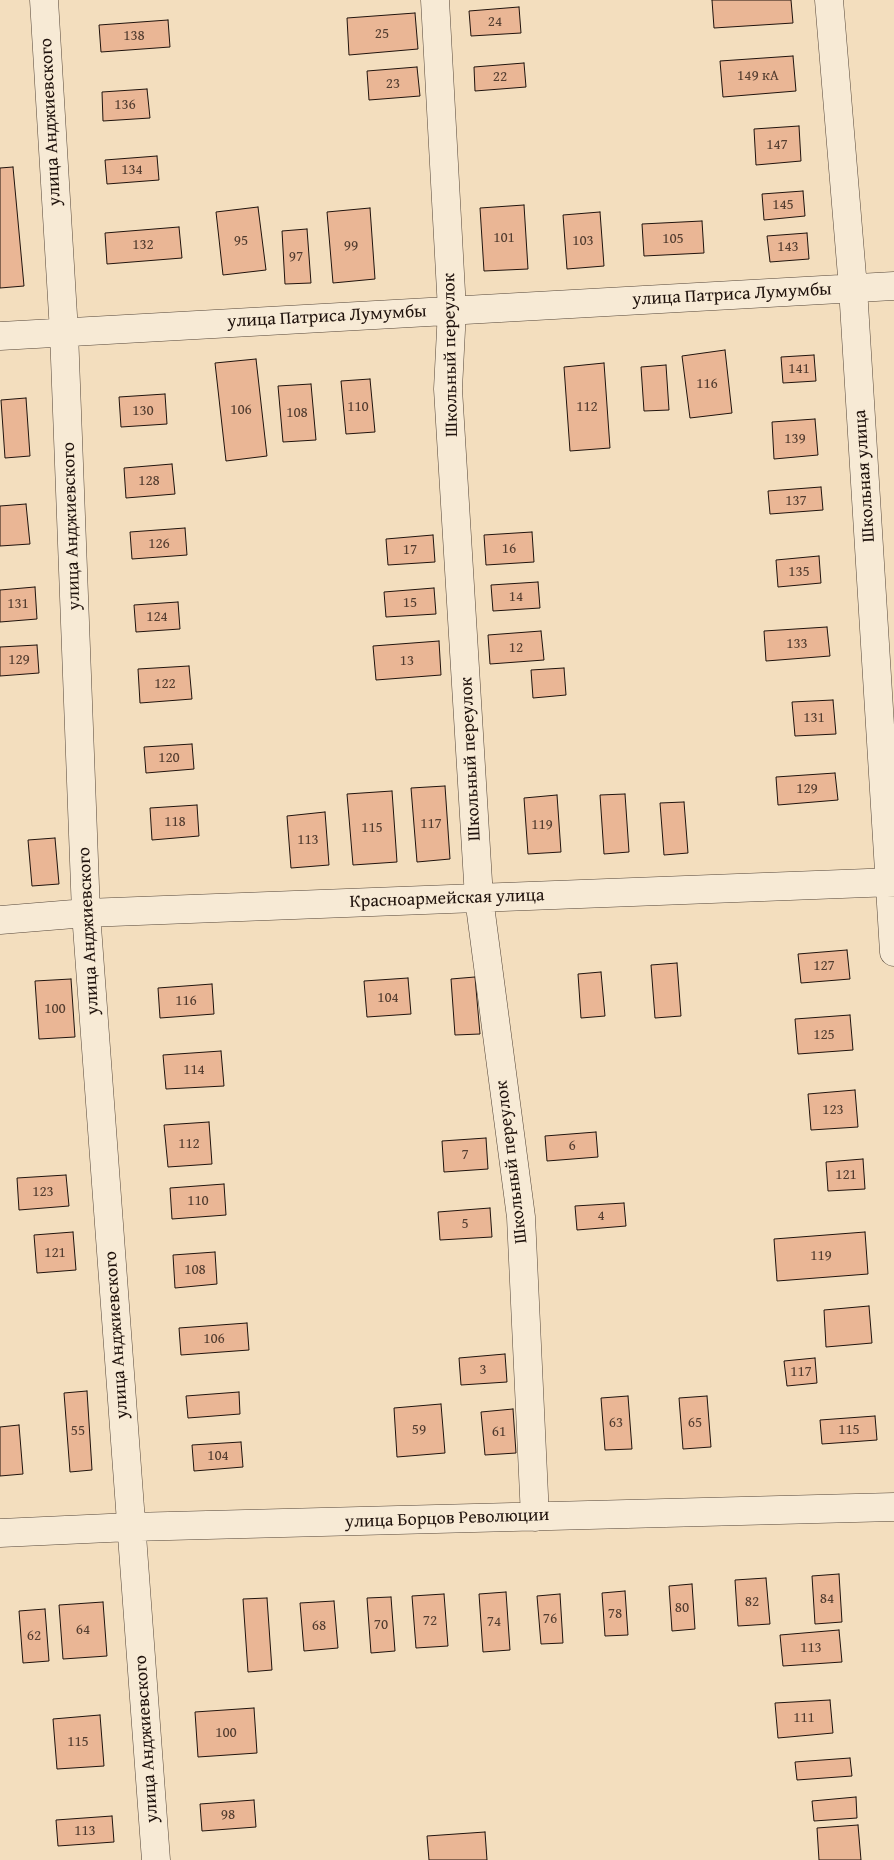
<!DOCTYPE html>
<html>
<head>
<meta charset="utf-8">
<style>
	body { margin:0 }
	canvas { display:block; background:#f3debe }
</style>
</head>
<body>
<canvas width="894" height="1860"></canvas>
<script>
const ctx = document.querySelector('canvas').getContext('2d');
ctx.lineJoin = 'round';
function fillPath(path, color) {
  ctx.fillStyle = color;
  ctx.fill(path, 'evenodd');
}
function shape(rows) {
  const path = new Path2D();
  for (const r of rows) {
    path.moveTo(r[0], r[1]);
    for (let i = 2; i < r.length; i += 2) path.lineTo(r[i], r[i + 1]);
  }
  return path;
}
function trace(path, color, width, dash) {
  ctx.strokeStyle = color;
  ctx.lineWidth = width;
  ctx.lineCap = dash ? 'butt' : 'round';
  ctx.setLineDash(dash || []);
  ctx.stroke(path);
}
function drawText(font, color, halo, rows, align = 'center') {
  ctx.font = font + ' "Gentium Book Plus",serif';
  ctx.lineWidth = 5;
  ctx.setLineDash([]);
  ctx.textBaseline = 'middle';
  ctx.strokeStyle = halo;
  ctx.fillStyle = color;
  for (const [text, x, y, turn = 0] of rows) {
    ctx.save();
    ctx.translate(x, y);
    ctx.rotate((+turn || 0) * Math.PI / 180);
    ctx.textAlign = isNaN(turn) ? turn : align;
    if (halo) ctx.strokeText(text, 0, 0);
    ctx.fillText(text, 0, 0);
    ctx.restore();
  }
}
const building = shape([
	[712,0,791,0,793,23,714,28,712,0],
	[519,7,521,33,471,36,469,11,519,7],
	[415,13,418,49,349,55,347,18,415,13],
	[168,20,170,47,101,52,99,25,168,20],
	[793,56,796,91,723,97,720,61,793,56],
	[524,63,526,87,475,91,474,67,524,63],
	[417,67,420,96,369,100,367,71,417,67],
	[147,89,150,118,103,121,102,92,147,89],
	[799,126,801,161,756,165,754,129,799,126],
	[157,156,159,180,107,184,105,160,157,156],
	[13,167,24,286,0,288,0,168,13,167],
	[803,191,805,216,764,220,762,194,803,191],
	[524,205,528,269,484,271,480,208,524,205],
	[258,207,266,270,223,275,216,212,258,207],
	[370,208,375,279,333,283,327,212,370,208],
	[600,212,604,266,567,269,563,215,600,212],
	[702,221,704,253,644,256,642,224,702,221],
	[179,227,182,258,107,264,105,233,179,227],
	[307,229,311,283,285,284,282,231,307,229],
	[807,233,809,259,770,262,767,236,807,233],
	[725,350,732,413,690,418,682,356,725,350],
	[814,355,816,381,783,383,781,357,814,355],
	[256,359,267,456,226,461,215,363,256,359],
	[604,363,610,448,570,451,564,367,604,363],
	[666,365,669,410,644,411,641,367,666,365],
	[370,379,375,432,346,434,341,381,370,379],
	[311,384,316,440,283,442,278,386,311,384],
	[165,394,167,424,121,427,119,397,165,394],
	[26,398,30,456,5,458,1,400,26,398],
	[815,419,818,455,774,459,772,422,815,419],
	[172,464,175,494,126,498,124,468,172,464],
	[821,487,823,510,770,514,768,491,821,487],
	[26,504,30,544,0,546,0,506,26,504],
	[185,528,187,555,132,559,130,532,185,528],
	[532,532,534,562,486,565,484,535,532,532],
	[433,535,435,562,388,565,386,539,433,535],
	[819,556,821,583,778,587,776,560,819,556],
	[538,582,540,608,493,611,491,585,538,582],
	[35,587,37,619,0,622,0,590,35,587],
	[434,588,436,614,386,617,384,592,434,588],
	[178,602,180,629,136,632,134,605,178,602],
	[827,627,830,656,766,661,764,631,827,627],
	[541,631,544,660,490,664,488,635,541,631],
	[439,641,441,675,376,680,373,646,439,641],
	[37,645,39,673,0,676,0,647,37,645],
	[189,666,192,699,140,703,138,669,189,666],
	[564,668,566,695,533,698,531,670,564,668],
	[833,700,836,734,795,736,792,702,833,700],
	[192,744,194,769,146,773,144,747,192,744],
	[835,773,838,800,778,805,776,777,835,773],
	[445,786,450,859,417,862,411,788,445,786],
	[392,791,397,862,353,865,347,794,392,791],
	[625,794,629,852,604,854,600,795,625,794],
	[557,795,561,852,528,854,524,798,557,795],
	[684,802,688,853,664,855,660,803,684,802],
	[197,805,199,836,152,840,150,808,197,805],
	[325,812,329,865,291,868,287,816,325,812],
	[55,838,59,884,32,886,28,840,55,838],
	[847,950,850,979,801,983,798,954,847,950],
	[677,963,681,1016,655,1018,651,965,677,963],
	[601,972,605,1016,581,1018,578,974,601,972],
	[475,977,480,1034,455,1035,451,979,475,977],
	[408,978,411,1014,367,1017,364,981,408,978],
	[71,979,75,1037,39,1039,35,981,71,979],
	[212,984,214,1014,160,1018,158,988,212,984],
	[850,1015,853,1050,798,1054,795,1019,850,1015],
	[221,1051,224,1086,166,1089,163,1055,221,1051],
	[855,1090,858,1127,811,1130,808,1094,855,1090],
	[209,1122,212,1164,168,1167,164,1125,209,1122],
	[596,1132,598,1157,547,1161,545,1136,596,1132],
	[486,1138,488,1169,444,1172,442,1141,486,1138],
	[863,1159,865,1189,828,1191,826,1162,863,1159],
	[66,1175,69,1206,19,1210,17,1178,66,1175],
	[224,1184,226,1215,172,1219,170,1188,224,1184],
	[624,1203,626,1226,577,1230,575,1206,624,1203],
	[490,1208,492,1237,440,1240,438,1212,490,1208],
	[73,1232,76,1270,37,1273,34,1235,73,1232],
	[865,1232,868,1274,777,1281,774,1239,865,1232],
	[215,1252,217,1284,175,1288,173,1255,215,1252],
	[869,1306,872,1343,826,1347,824,1310,869,1306],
	[247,1323,249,1350,181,1355,179,1328,247,1323],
	[505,1354,507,1382,461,1385,459,1358,505,1354],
	[815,1358,817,1383,787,1386,784,1361,815,1358],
	[87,1391,92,1470,70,1472,64,1393,87,1391],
	[239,1392,240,1414,188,1418,186,1396,239,1392],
	[628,1396,632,1449,605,1450,601,1398,628,1396],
	[707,1396,711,1447,683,1449,679,1398,707,1396],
	[441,1404,445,1453,397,1457,394,1408,441,1404],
	[513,1409,516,1453,485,1455,481,1412,513,1409],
	[875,1416,877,1440,822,1444,820,1420,875,1416],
	[19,1425,23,1474,0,1476,0,1427,19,1425],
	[241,1442,243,1467,194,1471,192,1445,241,1442],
	[839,1574,842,1622,815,1624,812,1576,839,1574],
	[766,1578,770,1624,738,1626,735,1580,766,1578],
	[692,1584,695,1629,672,1631,669,1586,692,1584],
	[625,1591,628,1635,605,1636,602,1593,625,1591],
	[506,1592,510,1650,483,1652,479,1594,506,1592],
	[444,1594,448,1646,416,1648,412,1596,444,1594],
	[560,1594,563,1643,541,1644,537,1596,560,1594],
	[391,1597,395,1651,371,1653,367,1598,391,1597],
	[267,1598,272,1670,248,1672,243,1599,267,1598],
	[334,1601,338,1648,304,1651,300,1603,334,1601],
	[103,1602,107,1656,63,1659,59,1605,103,1602],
	[45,1609,49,1661,23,1663,19,1611,45,1609],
	[839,1630,842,1662,783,1666,780,1635,839,1630],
	[830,1700,833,1733,778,1738,775,1703,830,1700],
	[254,1708,257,1753,198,1757,195,1712,254,1708],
	[100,1715,104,1766,57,1769,53,1719,100,1715],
	[850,1758,852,1776,797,1780,795,1762,850,1758],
	[856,1797,857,1818,814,1821,812,1801,856,1797],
	[254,1800,256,1827,202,1831,200,1804,254,1800],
	[112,1816,114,1842,58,1846,56,1820,112,1816],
	[858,1825,861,1860,819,1860,817,1828,858,1825],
	[485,1832,487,1860,429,1860,427,1836,485,1832]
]);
fillPath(building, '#eab695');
trace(building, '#20130d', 1);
const street = shape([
	[44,0,64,332,86,913,156,1860],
	[435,0,452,310,448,389,479,898,521,1217,535,1517],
	[829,0,853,288,894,952],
	[0,336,894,286],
	[0,920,86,913,894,882],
	[0,1533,131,1527,894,1507]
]);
trace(street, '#554639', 29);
trace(street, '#f7ead5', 28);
drawText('15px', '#523c2f', null, [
	["24",495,22],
	["25",382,34],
	["138",134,36],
	["149 кА",758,76],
	["22",500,77],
	["23",393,84],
	["136",125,105],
	["147",777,145],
	["134",132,170],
	["145",783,205],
	["101",504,238],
	["105",673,239],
	["95",241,241],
	["103",583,241],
	["132",143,245],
	["99",351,246],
	["143",788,247],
	["97",296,257],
	["141",799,369],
	["116",707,384],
	["110",358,407],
	["112",587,407],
	["106",241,410],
	["130",143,411],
	["108",297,413],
	["139",795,439],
	["128",149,481],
	["137",796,501],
	["126",159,544],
	["16",509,549],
	["17",410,550],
	["135",799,572],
	["14",516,597],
	["15",410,603],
	["131",18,604],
	["124",157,617],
	["133",797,644],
	["12",516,648],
	["129",19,660],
	["13",407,661],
	["122",165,684],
	["131",814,718],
	["120",169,758],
	["129",807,789],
	["118",175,822],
	["117",431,824],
	["119",542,825],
	["115",372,828],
	["113",308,840],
	["127",824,966],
	["104",388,998],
	["116",186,1001],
	["100",55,1009],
	["125",824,1035],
	["114",194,1070],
	["123",833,1110],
	["112",189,1144],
	["6",572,1146],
	["7",465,1155],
	["121",846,1175],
	["123",43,1192],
	["110",198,1201],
	["4",601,1216],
	["5",465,1224],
	["121",55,1253],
	["119",821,1256],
	["108",195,1270],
	["106",214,1339],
	["3",483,1370],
	["117",801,1372],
	["63",616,1423],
	["65",695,1423],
	["59",419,1430],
	["115",849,1430],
	["55",78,1431],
	["61",499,1432],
	["104",218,1456],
	["84",827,1599],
	["82",752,1602],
	["80",682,1608],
	["78",615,1614],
	["76",550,1619],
	["72",430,1621],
	["74",494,1622],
	["70",381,1625],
	["68",319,1626],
	["64",83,1630],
	["62",34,1636],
	["113",811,1648],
	["111",804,1718],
	["100",226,1733],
	["115",78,1742],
	["98",228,1815],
	["113",85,1831]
]);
drawText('18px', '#20130d', '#f7ead5', [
	["улица Анджиевского",51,122,-93],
	["улица Патриса Лумумбы",732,295,-3],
	["улица Патриса Лумумбы",327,317,-3],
	["Школьный переулок",451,355,-91],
	["Школьная улица",865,476,-94],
	["улица Анджиевского",72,526,-92],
	["Школьный переулок",471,759,-93],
	["Красноармейская улица",447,899,-2],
	["улица Анджиевского",89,931,-93],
	["Школьный переулок",512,1162,-97],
	["улица Анджиевского",117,1335,-94],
	["улица Борцов Революции",447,1519,-2],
	["улица Анджиевского",147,1739,-94]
]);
</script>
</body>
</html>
